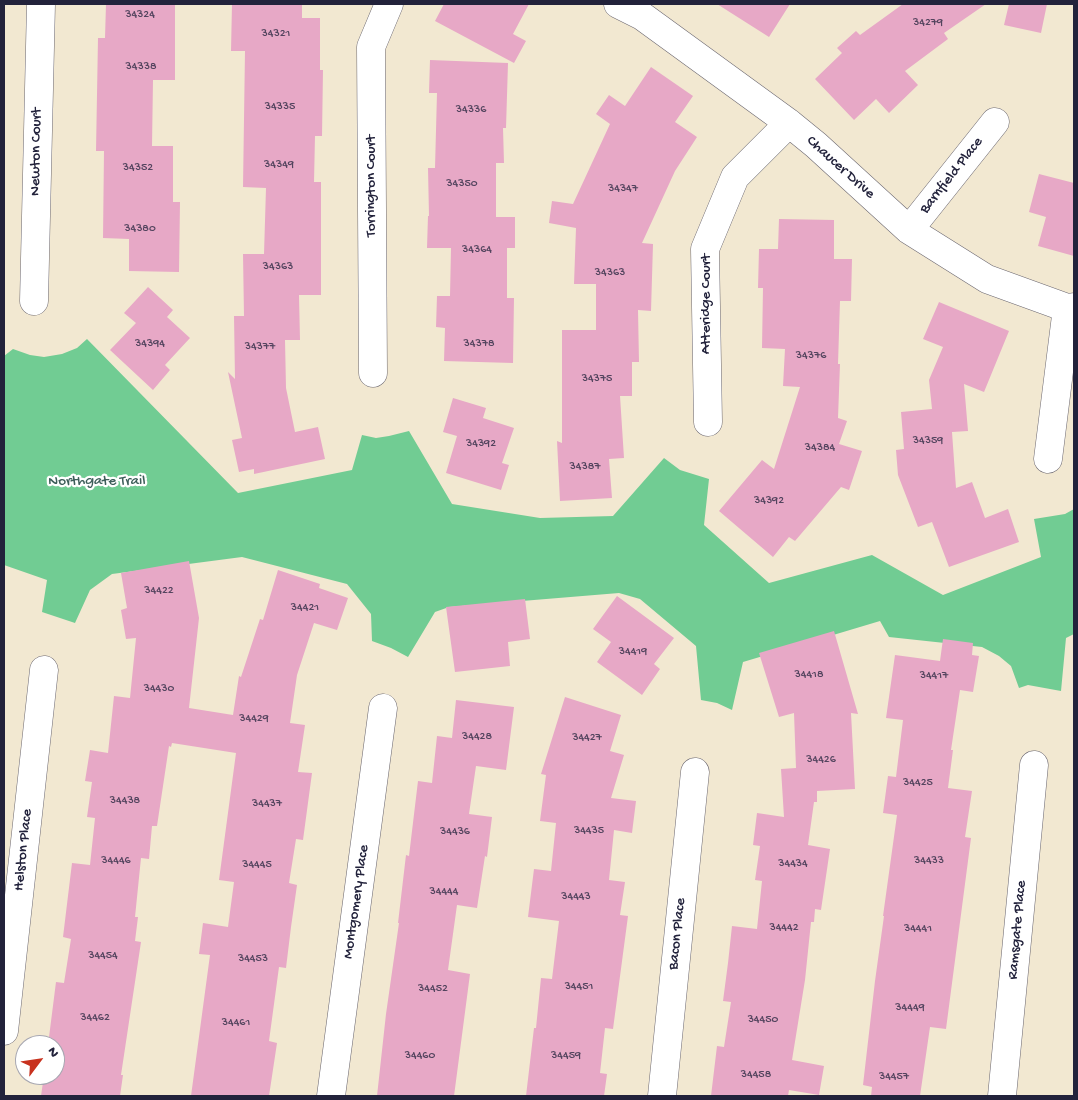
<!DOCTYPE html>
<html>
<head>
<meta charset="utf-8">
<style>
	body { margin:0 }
	#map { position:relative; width:1078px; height:1100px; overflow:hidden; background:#f2e8d1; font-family:"Gochi Hand",sans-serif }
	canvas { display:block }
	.frame { position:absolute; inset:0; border:5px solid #22223b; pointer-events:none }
	.north { position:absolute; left:15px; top:1035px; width:50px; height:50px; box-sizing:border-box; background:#fff; border:1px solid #a7a7b1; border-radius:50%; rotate:59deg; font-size:14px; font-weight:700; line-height:20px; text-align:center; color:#22223b }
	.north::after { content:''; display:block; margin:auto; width:18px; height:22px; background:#c8321e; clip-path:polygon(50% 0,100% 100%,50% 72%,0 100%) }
</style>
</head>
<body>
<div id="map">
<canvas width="1078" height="1100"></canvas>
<div class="frame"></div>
<div class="north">N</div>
</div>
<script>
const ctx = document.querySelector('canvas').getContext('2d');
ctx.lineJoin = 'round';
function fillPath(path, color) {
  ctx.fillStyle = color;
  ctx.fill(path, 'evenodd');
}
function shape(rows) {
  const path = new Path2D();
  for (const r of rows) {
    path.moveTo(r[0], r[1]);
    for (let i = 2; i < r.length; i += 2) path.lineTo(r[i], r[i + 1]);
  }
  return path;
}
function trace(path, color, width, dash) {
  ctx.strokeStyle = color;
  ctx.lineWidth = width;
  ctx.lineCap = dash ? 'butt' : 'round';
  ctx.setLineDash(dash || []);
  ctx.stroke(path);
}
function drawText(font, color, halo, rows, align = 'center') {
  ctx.font = font + ' "Gochi Hand",sans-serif';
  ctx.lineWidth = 4.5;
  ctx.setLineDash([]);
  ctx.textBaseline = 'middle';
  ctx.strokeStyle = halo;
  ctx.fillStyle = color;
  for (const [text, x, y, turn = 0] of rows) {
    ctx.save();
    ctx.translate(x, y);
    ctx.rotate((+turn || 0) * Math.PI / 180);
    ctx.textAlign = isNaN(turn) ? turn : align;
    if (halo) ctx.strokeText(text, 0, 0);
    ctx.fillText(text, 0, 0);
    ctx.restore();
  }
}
fillPath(shape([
	[87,339,238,493,352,470,362,435,376,438,389,436,409,431,452,504,540,518,613,516,664,458,680,470,709,479,704,525,769,583,872,555,943,595,1041,557,1034,519,1065,514,1074,509,1074,634,1066,638,1061,691,1028,685,1019,688,1011,666,999,656,982,647,889,637,880,621,743,662,732,710,717,703,701,700,696,646,640,599,619,593,449,607,435,612,408,657,391,648,372,641,371,614,347,584,242,557,112,574,90,590,75,623,42,612,47,580,4,565,4,356,13,349,30,355,44,357,62,354,77,348]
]), '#71cc93');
fillPath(shape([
	[106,4,175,4,175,80,153,80,152,146,173,146,173,202,180,202,179,272,129,271,129,239,103,238,104,151,96,151,98,38,105,38],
	[232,4,302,4,302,18,320,18,320,70,323,70,322,136,315,136,314,182,321,182,321,295,299,295,300,340,285,340,286,388,295,432,318,427,325,459,254,474,254,469,239,472,232,440,242,438,228,372,235,379,234,316,244,316,243,254,264,254,266,188,243,187,245,51,231,51],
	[444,4,529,4,513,34,526,41,514,63,435,21],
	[717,4,790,4,769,37],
	[903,4,986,4,944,33,948,39,905,71,918,85,889,113,876,99,854,120,815,79,842,53,837,48,856,31,860,35],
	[1009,4,1047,4,1041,33,1004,25],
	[430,60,508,63,506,128,503,128,504,163,496,163,496,217,515,217,515,248,507,248,507,298,514,298,513,363,444,361,445,328,436,327,437,296,450,296,451,248,427,248,428,216,429,216,428,168,435,168,437,93,429,93],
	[651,67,693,96,675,122,697,137,675,171,642,243,653,244,651,311,638,310,639,362,632,362,632,396,620,396,624,458,609,459,612,498,560,501,557,441,562,443,562,330,596,330,596,284,574,284,576,228,549,223,552,201,573,204,610,124,596,114,609,95,625,106],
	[1039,174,1074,183,1074,256,1038,246,1046,217,1029,212],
	[779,219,834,220,834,259,852,259,851,301,840,301,838,364,840,364,838,418,847,421,839,444,862,451,849,490,841,487,795,541,789,537,773,557,719,511,762,460,774,469,800,387,783,386,785,349,762,348,763,288,758,288,759,249,778,249],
	[148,287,173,310,167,317,190,338,165,365,170,370,153,390,110,350,136,323,124,313],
	[939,302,1009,331,984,392,964,384,968,431,952,432,956,488,972,482,985,518,1008,509,1019,542,949,567,932,522,918,527,898,475,896,450,904,449,901,412,932,409,929,380,943,347,923,339],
	[453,398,486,408,483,418,514,428,502,463,509,465,501,490,446,473,457,436,443,432],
	[189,561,199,618,189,708,233,715,239,676,241,677,260,619,263,620,278,570,320,584,319,588,348,598,337,630,314,623,297,675,290,723,305,725,298,772,312,773,303,840,296,839,289,883,297,885,291,927,286,968,279,967,269,1041,277,1043,269,1096,191,1096,210,955,199,954,203,923,228,927,234,882,219,880,236,753,172,743,171,747,169,746,157,826,152,826,149,859,141,858,135,917,138,917,135,941,141,942,121,1075,123,1075,120,1096,41,1096,44,1075,55,1075,55,1045,48,1045,56,982,64,983,71,939,63,937,72,863,90,865,95,818,87,817,92,782,85,781,90,750,108,753,114,696,130,698,136,638,126,639,121,610,127,608,121,573],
	[617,596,674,638,654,664,660,669,642,695,597,662,611,642,593,629],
	[525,599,530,639,508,642,510,666,455,672,446,607],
	[834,631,858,714,851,713,855,789,817,791,817,802,814,802,808,845,830,849,821,910,815,909,814,922,811,922,805,980,792,1060,824,1066,819,1095,789,1090,788,1096,711,1096,717,1046,724,1047,731,1002,723,1001,728,963,732,926,757,929,762,881,755,880,760,846,753,845,757,813,784,817,781,769,796,768,794,713,779,717,759,653],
	[943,639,973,643,972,655,979,656,973,692,960,690,951,750,953,750,948,788,972,791,965,837,971,838,946,1029,930,1027,920,1096,871,1096,872,1087,863,1085,875,981,884,916,883,916,897,815,883,813,888,776,896,777,903,720,886,718,895,655,940,661],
	[565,697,621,715,610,751,624,755,611,798,636,801,632,833,614,830,609,880,625,882,620,915,628,916,613,1029,605,1028,600,1073,607,1074,604,1096,526,1096,534,1028,536,1028,541,978,552,979,559,921,528,917,534,869,551,871,556,823,540,821,546,775,541,774],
	[456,700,514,707,506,770,476,766,469,814,492,817,487,857,485,856,477,908,457,905,448,970,470,974,454,1096,377,1096,386,1014,399,923,398,923,406,855,409,856,418,781,432,783,437,736,452,738]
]), '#e7a8c6');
const street = shape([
	[618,4,642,16,789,123,816,145,909,230,987,279,1067,308,1074,307],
	[909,230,995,122],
	[34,301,41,4],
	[373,373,371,47,389,4],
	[708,422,705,249,735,177,789,123],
	[1048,459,1067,308],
	[4,1031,44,670],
	[331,1096,383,708],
	[662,1096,695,772],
	[1002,1096,1034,765]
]);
trace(street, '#6b6770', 29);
trace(street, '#fff', 28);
drawText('12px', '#53445e', null, [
	["34324",140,15],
	["34279",928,23],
	["34321",276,34],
	["34338",141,67],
	["34335",280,107],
	["34336",471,110],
	["34349",279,165],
	["34352",138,168],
	["34350",462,184],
	["34347",623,189],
	["34380",140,229],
	["34364",477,250],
	["34363",278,267],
	["34363",610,273],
	["34394",150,344],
	["34378",479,344],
	["34377",260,347],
	["34376",811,356],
	["34375",597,379],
	["34359",928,441],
	["34392",481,444],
	["34384",820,448],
	["34387",585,467],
	["34392",769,501],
	["34422",159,591],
	["34421",305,608],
	["34419",633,652],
	["34418",809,675],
	["34417",934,676],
	["34430",159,689],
	["34429",254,719],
	["34428",477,737],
	["34427",587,738],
	["34426",821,760],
	["34425",918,783],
	["34438",125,801],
	["34437",267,804],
	["34435",589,831],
	["34436",455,832],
	["34446",116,861],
	["34433",929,861],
	["34434",793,864],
	["34445",257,865],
	["34444",444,892],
	["34443",576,897],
	["34442",784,928],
	["34441",918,929],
	["34454",103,956],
	["34453",253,959],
	["34451",579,987],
	["34452",433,989],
	["34449",910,1008],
	["34462",95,1018],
	["34450",763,1020],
	["34461",236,1023],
	["34460",420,1056],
	["34459",566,1056],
	["34458",756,1075],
	["34457",894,1077]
]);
drawText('15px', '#22223b', '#fff', [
	["Newton Court",37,152,-89],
	["Chaucer Drive",840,168,42],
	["Barnfield Place",952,176,-52],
	["Torrington Court",372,186,-90],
	["Atteridge Court",707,304,-90],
	["Helston Place",24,850,-84],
	["Montgomery Place",357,902,-82],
	["Ramsgate Place",1018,930,-85],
	["Bacon Place",678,934,-84]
]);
drawText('15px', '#3e5e5a', '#fff', [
	["Northgate Trail",97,482]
]);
</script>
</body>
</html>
